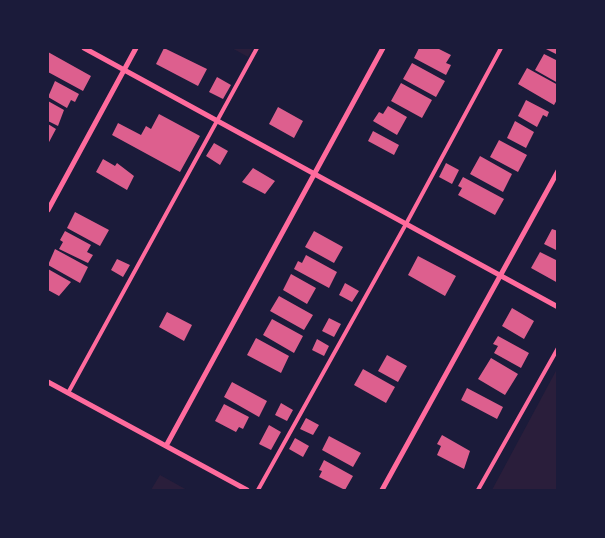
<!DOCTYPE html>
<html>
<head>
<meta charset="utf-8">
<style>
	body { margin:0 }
	#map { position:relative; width:605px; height:538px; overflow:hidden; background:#1b1b3a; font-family:Raleway,sans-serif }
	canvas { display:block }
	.frame { position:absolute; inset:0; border:49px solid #1b1b3a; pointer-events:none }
</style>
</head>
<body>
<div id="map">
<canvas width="605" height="538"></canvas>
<div class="frame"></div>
</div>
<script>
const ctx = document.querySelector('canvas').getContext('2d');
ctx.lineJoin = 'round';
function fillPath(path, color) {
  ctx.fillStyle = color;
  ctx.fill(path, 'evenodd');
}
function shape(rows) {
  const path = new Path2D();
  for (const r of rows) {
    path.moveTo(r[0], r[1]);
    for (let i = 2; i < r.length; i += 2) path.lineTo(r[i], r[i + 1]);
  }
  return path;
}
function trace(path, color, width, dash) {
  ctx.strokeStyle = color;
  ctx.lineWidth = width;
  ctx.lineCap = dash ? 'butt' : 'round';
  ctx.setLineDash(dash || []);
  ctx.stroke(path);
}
fillPath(shape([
	[232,48,253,48,248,57],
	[557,369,557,490,492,490],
	[160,475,187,490,151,490]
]), '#2a1e3b');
fillPath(shape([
	[164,48,207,69,198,86,156,64],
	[419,48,437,48,451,55,446,63,451,65,446,75,414,58],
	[544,48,558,48,558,55],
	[48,52,91,76,83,91,48,72],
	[544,54,558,61,558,83,535,70],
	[412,63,445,81,436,97,403,79],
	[527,68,558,85,558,98,554,105,518,84],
	[217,77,231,85,223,99,209,92],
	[55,81,79,94,75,102,71,100,67,108,48,97],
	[401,83,432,100,422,118,391,101],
	[526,100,549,112,547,117,543,115,537,127,518,116],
	[48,101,64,110,58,126,48,121],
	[388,106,407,117,397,135,373,121,379,112,383,114],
	[278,107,303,121,294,138,269,124],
	[159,114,200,136,180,172,112,135,118,123,141,135,146,126,151,129],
	[515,121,534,132,526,148,507,138],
	[48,124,56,129,48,144],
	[373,131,399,145,394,155,368,141],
	[499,140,527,155,518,172,490,157],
	[214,143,228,151,220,165,206,156],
	[480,156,512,174,503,192,470,174],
	[103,159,115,166,117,163,134,176,127,190,96,172],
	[446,163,459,170,452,184,439,177],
	[253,168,275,181,265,194,242,182],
	[463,177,504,199,495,215,458,195,462,188,458,186],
	[75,212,109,230,100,246,67,228],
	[552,229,558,231,558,251,544,244],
	[65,231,91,245,87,252,93,255,88,263,59,249,63,242,60,240],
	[314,231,343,247,334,263,305,247],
	[55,249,88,267,80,283,48,265],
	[540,252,558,261,558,283,531,268],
	[306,255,337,272,329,288,294,269,298,261,302,263],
	[418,256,456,276,445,296,408,275],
	[117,259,130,265,123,277,111,270],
	[48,269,71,282,59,296,48,290],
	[291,274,316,288,307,304,283,290],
	[345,283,359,291,352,302,339,295],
	[279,296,313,315,304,330,270,311],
	[512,308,534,321,524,339,502,326],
	[167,312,192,325,184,341,159,327],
	[329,318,341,324,334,337,322,331],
	[272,319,303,336,294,353,263,335],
	[498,336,529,353,521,368,494,353,498,346,493,344],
	[256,338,289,356,281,373,247,355],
	[317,339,329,346,324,356,312,350],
	[387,355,407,366,398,382,378,371],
	[491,358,518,374,505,395,478,379],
	[363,369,395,387,386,403,354,385],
	[232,382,267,401,259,417,224,397],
	[467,388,503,407,497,419,461,400],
	[281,403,293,410,287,421,275,415],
	[224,404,249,417,243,429,239,427,236,432,215,421],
	[306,418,319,425,313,435,300,429],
	[269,425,281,432,271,450,259,444],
	[442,435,470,451,464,469,437,455,441,446,437,444],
	[329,436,361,453,353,467,322,450],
	[295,438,309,446,303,457,289,449],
	[324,460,353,476,345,490,319,477,322,471,319,470]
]), '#dd5f8e');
trace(shape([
	[68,393,257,48],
	[258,490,406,224,501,48],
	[478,490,558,348]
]), '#ff6b9d', 4);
trace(shape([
	[84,48,558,307],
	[48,210,136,48],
	[48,382,247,490],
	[166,446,383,48],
	[382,490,558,171]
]), '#ff6b9d', 5);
</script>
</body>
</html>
